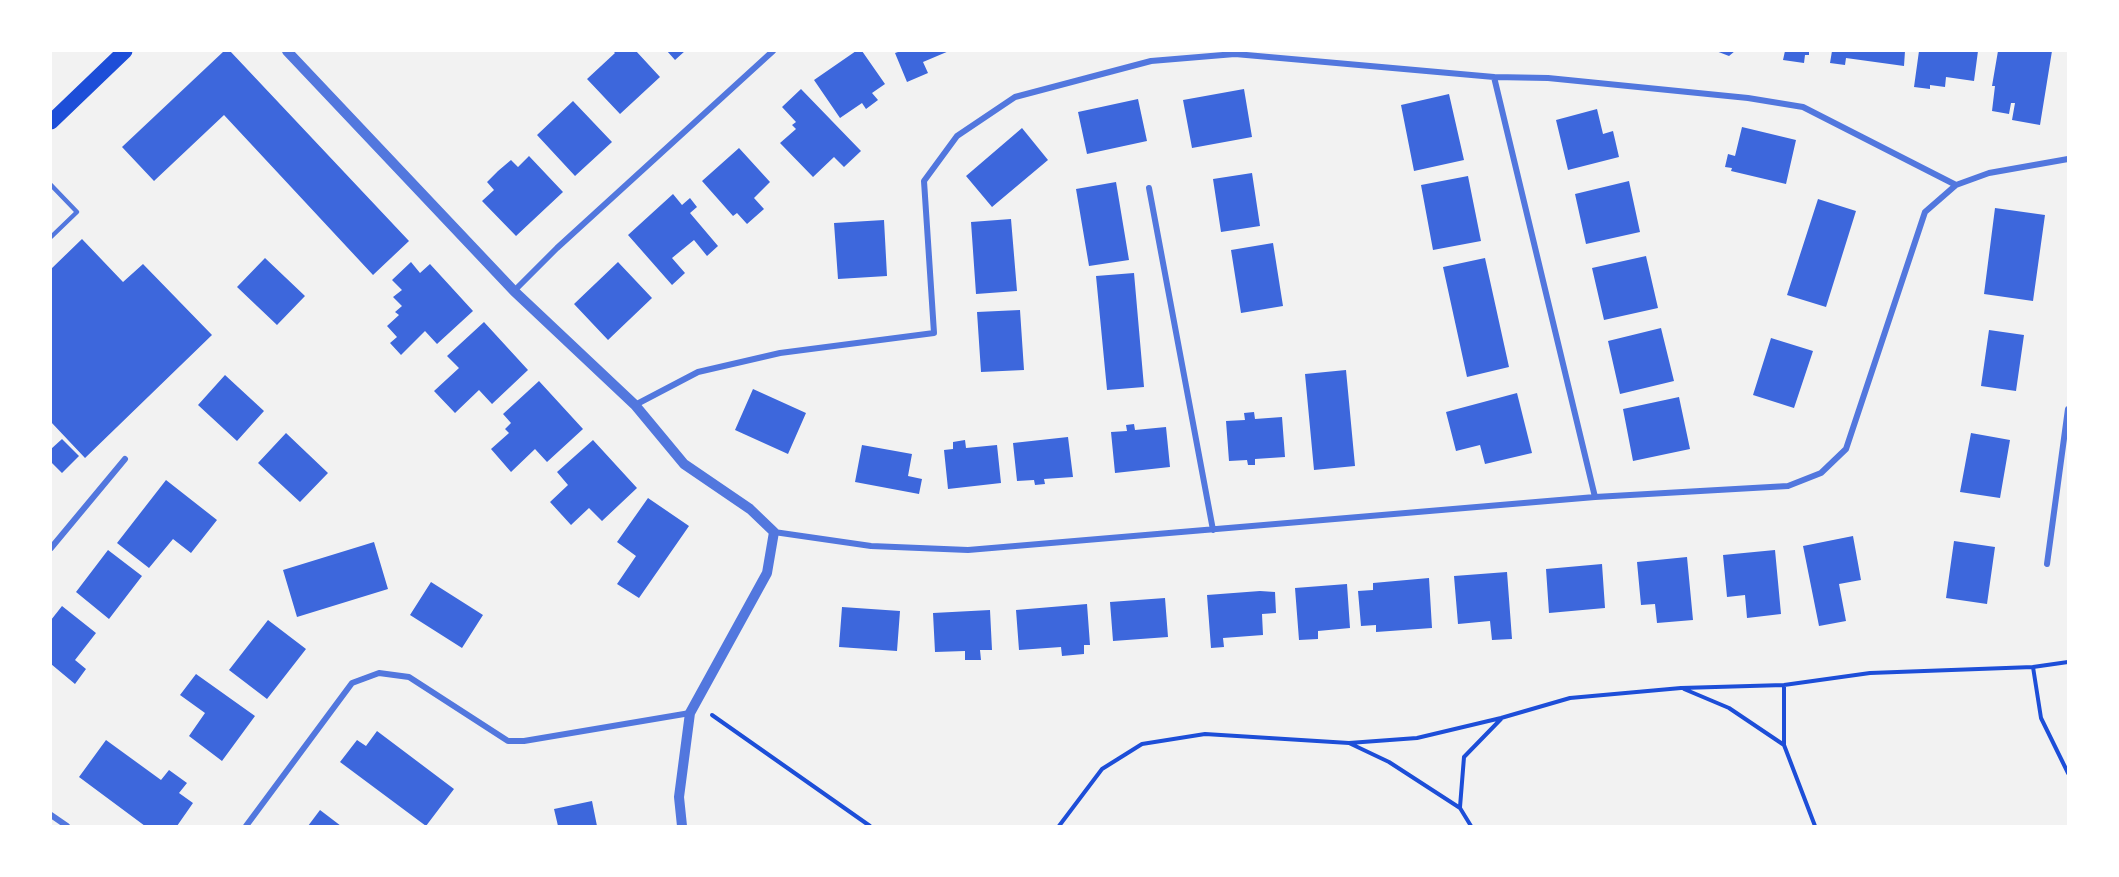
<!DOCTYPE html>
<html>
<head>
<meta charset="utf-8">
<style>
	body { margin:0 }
	#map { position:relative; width:2119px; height:877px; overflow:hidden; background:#f2f2f2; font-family:"Open Sans",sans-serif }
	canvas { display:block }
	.frame { position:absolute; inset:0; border:52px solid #fff; pointer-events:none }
</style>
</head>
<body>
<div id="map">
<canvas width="2119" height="877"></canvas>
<div class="frame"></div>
</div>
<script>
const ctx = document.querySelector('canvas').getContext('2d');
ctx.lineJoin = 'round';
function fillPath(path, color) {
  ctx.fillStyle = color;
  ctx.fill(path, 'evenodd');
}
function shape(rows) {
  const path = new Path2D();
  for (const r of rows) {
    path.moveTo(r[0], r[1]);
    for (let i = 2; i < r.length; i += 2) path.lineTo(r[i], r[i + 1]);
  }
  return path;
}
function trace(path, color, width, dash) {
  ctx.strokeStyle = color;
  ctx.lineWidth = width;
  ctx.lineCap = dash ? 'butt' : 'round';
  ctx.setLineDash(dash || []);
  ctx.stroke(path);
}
fillPath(shape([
	[224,51,230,51,409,241,373,275,224,115,154,181,122,147],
	[613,51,636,51,660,77,620,114,587,79,615,53],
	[667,51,685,51,675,60],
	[856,51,862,51,885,84,872,93,878,100,866,109,862,103,840,118,814,80],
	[901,51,949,51,923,62,928,73,907,82,895,53],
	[1716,51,1735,51,1729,56],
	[1785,51,1809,51,1809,55,1805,55,1804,63,1783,60],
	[1832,51,1905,51,1904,66,1846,58,1845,65,1830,63],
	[1919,51,1978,51,1974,81,1946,77,1945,87,1930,85,1930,89,1914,87],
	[1998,51,2052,51,2040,125,2012,120,2015,103,2011,103,2009,114,1992,111,1995,86,1992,86],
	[801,89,861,151,844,167,834,157,813,177,780,143,796,129,792,125,796,122,782,107],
	[1244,89,1252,137,1192,148,1183,100],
	[1449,94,1464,160,1414,171,1401,105],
	[1138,99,1147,141,1087,154,1078,112],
	[573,101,612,142,575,176,537,135],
	[1597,109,1603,134,1613,131,1619,157,1568,170,1556,120],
	[1742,127,1796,140,1786,184,1731,171,1732,168,1725,167,1728,154,1735,156],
	[1022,128,1048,160,992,207,966,176],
	[739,148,770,182,754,198,764,209,747,224,737,213,733,216,702,181],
	[529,156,563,192,516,236,482,201,494,190,487,182,498,171,511,160,518,167],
	[1252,173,1260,226,1221,232,1213,179],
	[1468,176,1481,241,1433,250,1421,185],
	[1629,181,1640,232,1586,244,1575,194],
	[1116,182,1129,260,1089,266,1076,189],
	[673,194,682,205,690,198,697,207,690,213,718,246,707,256,694,240,672,258,685,273,672,285,628,235],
	[1818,199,1856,211,1826,307,1787,295],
	[1995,208,2045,215,2033,301,1984,294],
	[1011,219,1017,291,976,294,971,222],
	[884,220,887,276,838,279,834,223],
	[82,239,123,282,143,264,212,335,85,458,51,422,51,269],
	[1273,243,1283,306,1241,313,1231,250],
	[1646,256,1658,308,1604,320,1592,268],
	[265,258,305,296,277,325,237,287],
	[1485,258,1509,367,1467,377,1443,267],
	[411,262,420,273,430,264,473,311,437,344,425,331,401,355,390,343,397,337,387,326,399,315,395,312,402,306,393,297,402,290,392,280],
	[618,262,652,298,608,340,574,304],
	[1134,273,1144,387,1107,390,1096,276],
	[1020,310,1024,370,981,372,977,312],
	[484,322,528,370,492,404,479,390,455,413,434,391,459,368,447,356],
	[1661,328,1674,381,1620,394,1608,341],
	[1989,330,2024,335,2016,391,1981,386],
	[1771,338,1813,351,1794,408,1753,395],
	[1346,370,1355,466,1314,470,1305,374],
	[225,375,264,411,237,441,198,405],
	[539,381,583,429,547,462,535,449,511,472,491,449,509,433,505,429,511,423,503,414],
	[753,389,806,413,788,454,735,430],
	[1517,393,1532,453,1485,464,1480,445,1456,451,1446,412],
	[1679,397,1690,449,1633,461,1623,409],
	[1254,412,1255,419,1282,417,1285,457,1255,459,1255,465,1248,465,1247,460,1229,461,1226,421,1245,420,1244,413],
	[1134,424,1135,430,1166,427,1170,467,1115,473,1111,432,1127,431,1126,425],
	[286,433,328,473,300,502,258,463],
	[1971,433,2010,440,2000,498,1960,492],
	[1068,437,1073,477,1044,479,1045,484,1035,485,1034,480,1017,481,1013,443],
	[62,439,79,456,62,473,51,462,51,449],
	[593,440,637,488,602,521,589,508,571,525,550,502,568,485,557,472],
	[965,440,966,448,997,445,1001,483,948,489,944,450,953,449,953,442],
	[862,445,912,454,908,476,922,479,919,494,855,482],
	[166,480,217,520,191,553,173,539,149,568,117,543],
	[648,498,689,526,639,598,617,584,636,556,617,542],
	[1853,536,1861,580,1839,584,1846,621,1819,626,1803,546],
	[1954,541,1995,547,1987,604,1946,598],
	[374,542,388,589,297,617,283,570],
	[108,550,142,576,109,619,76,592],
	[1775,550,1781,614,1747,618,1745,595,1727,597,1723,555],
	[1687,557,1693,620,1657,623,1655,604,1641,605,1637,562],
	[1602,564,1605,608,1549,613,1546,569],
	[1507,572,1512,639,1492,640,1490,621,1458,624,1454,576],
	[1429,578,1432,628,1376,632,1376,625,1361,626,1358,591,1373,590,1373,583],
	[431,582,483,615,462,648,410,615],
	[1347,584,1350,628,1318,631,1318,639,1299,640,1295,588],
	[1260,591,1275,592,1276,613,1262,614,1263,635,1223,638,1224,647,1211,648,1207,595],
	[1165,598,1168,637,1113,641,1110,602],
	[1087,604,1090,645,1084,645,1084,654,1062,656,1061,647,1019,650,1016,610],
	[62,606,96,633,75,660,86,669,75,684,51,664,51,620],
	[842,607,900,611,897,651,839,647],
	[990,610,992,650,980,650,981,660,965,660,965,651,935,652,933,613],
	[268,620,306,649,267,699,229,670],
	[196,674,255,716,222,761,189,736,205,713,180,695],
	[377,731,454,789,426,826,340,762,357,740,366,746],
	[106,740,161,780,169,770,187,783,179,793,193,803,177,826,145,826,79,777],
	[592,801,597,826,558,826,554,809],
	[320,810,341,826,308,826]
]), '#3d67dc');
trace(shape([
	[2033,667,2041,718,2068,773],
	[1784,685,1784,745,1815,826],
	[1684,689,1729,708,1784,745],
	[712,715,870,826],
	[1349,743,1417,738,1501,718,1570,698,1681,688,1784,685,1870,673,2033,667,2068,662],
	[1460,807,1464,757,1501,719],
	[1059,826,1102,769,1142,744,1205,734,1349,743,1389,762,1460,808,1471,826]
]), '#1d4ed8', 4);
trace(shape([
	[51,185,77,212,51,237]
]), '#5277de', 4.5);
trace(shape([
	[1494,77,1595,497],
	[1149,188,1213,530],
	[514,291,557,248,773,51],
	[635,405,698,372,780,353,934,333,924,181,957,136,1015,97,1151,61,1235,54,1494,77,1548,78,1748,98,1803,107,1956,185],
	[774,532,871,546,968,550,1595,497,1788,486,1821,473,1846,449,1925,212,1956,185,1989,173,2068,159],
	[51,548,125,459],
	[2047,564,2068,409],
	[51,815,67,826],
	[246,826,352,683,379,673,409,677,508,741,524,741,690,713]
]), '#5277de', 6);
trace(shape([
	[287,51,514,291,635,405,684,464,750,509,774,532,767,573,690,713,679,797,682,826]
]), '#5277de', 10);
trace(shape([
	[51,122,125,51]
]), '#1d4ed8', 15);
</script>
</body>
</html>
